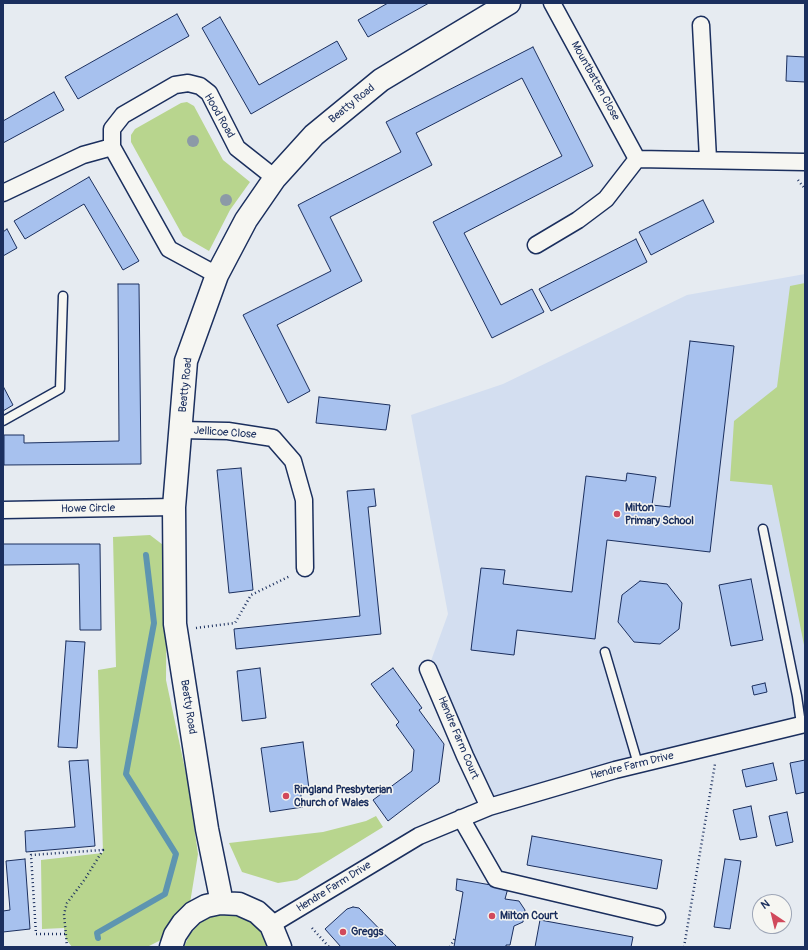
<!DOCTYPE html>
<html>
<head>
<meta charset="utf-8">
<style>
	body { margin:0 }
	#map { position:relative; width:808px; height:950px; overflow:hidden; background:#e6ebf1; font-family:Pangolin,sans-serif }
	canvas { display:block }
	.frame { position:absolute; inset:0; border:4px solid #1b2f5e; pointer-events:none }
	.north { position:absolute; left:752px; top:894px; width:40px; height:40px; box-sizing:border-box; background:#f6f6f2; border:1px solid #9ea6b7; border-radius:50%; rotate:325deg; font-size:11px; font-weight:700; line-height:16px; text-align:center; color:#1b2f5e }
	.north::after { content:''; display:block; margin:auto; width:14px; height:18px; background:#d1495b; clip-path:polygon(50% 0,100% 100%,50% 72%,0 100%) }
</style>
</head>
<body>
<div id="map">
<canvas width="808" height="950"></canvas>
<div class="frame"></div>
<div class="north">N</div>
</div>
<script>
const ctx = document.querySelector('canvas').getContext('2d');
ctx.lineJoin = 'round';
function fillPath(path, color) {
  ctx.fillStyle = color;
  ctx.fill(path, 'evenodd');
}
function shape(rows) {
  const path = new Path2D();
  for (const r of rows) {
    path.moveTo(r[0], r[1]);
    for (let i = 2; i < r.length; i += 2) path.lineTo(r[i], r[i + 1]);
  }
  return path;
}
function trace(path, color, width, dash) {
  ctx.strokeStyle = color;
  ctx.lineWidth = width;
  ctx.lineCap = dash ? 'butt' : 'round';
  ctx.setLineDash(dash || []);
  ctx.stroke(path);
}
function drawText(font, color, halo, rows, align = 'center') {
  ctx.font = font + ' Pangolin,sans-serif';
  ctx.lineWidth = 3;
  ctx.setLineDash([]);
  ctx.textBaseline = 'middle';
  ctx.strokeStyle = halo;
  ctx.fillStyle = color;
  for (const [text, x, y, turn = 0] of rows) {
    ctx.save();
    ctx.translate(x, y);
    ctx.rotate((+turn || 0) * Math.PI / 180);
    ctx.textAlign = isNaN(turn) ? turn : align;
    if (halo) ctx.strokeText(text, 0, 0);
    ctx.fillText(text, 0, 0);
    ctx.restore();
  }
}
fillPath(shape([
	[805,274,805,724,489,807,428,669,448,614,411,415,503,384,687,295]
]), '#d3def0');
fillPath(shape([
	[187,102,194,106,223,160,250,182,230,210,209,251,183,236,131,142,131,135,135,129,181,103],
	[805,283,805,650,772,485,730,481,734,421,777,387,790,286],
	[150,535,167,548,166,680,188,783,198,854,190,903,161,940,147,947,72,947,66,939,64,928,42,929,41,860,103,853,98,670,116,667,113,537],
	[376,816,383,827,297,880,278,883,242,872,229,843,323,832,366,821],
	[226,914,240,916,253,922,263,932,270,947,184,947,190,934,200,923,212,916]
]), '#b8d58e');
trace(shape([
	[98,938,97,933,165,894,176,854,126,774,154,623,146,555]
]), '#5e95b0', 6);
const building = shape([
	[388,3,429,3,368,37,358,20,388,3],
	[177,14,189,36,78,99,65,77,177,14],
	[220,17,259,85,337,41,347,59,251,114,202,28,220,17],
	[533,47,593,166,464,233,501,305,532,289,544,312,492,338,433,222,562,156,522,78,416,133,432,165,330,217,362,281,277,325,310,391,288,403,243,315,331,271,298,205,401,152,386,122,533,47],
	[787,56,805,57,805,82,786,81,787,56],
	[54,92,64,110,3,143,3,121,54,92],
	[89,177,139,261,123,270,84,204,25,239,14,221,89,177],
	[703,200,714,222,651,255,639,232,703,200],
	[7,229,17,248,3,256,3,232,7,229],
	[636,239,647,262,551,311,539,289,636,239],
	[118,284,139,284,141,464,4,465,4,435,24,435,24,443,119,441,118,284],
	[690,341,734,346,710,552,607,540,595,639,517,630,514,655,471,650,481,568,505,570,503,584,572,592,586,476,626,481,627,473,656,477,652,505,670,507,690,341],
	[3,386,13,405,3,411,3,386],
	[319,397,390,405,386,430,316,423,319,397],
	[241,468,253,590,229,593,217,470,241,468],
	[374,489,376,506,368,507,381,634,236,649,234,629,360,616,347,491,374,489],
	[3,544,100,544,101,630,80,630,79,564,3,565,3,544],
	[751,579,763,640,731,646,719,585,751,579],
	[640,581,667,584,682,603,679,629,660,644,634,642,618,622,622,595,640,581],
	[66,641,85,642,77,748,58,747,66,641],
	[260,668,266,718,242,721,237,671,260,668],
	[393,668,422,708,419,710,444,744,439,782,388,821,373,800,412,771,414,750,396,725,399,722,371,684,393,668],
	[765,683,767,692,754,695,752,686,765,683],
	[303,742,309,789,300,790,303,807,270,812,261,748,303,742],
	[88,760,95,846,26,852,25,831,75,827,69,761,88,760],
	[805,760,805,792,796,794,790,763,805,760],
	[773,763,777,780,746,787,742,770,773,763],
	[751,806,757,837,740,840,733,810,751,806],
	[787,812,793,842,776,846,769,816,787,812],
	[532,836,662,860,657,889,527,865,532,836],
	[25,859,30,929,3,932,3,911,10,910,6,861,25,859],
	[725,859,741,861,730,929,714,927,725,859],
	[457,879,508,888,505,899,519,901,525,910,523,922,514,926,510,945,506,945,506,947,454,947,463,892,456,890,457,879],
	[353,907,359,908,397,947,341,947,325,929,347,909,353,907],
	[540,920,633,937,631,947,535,947,540,920]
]);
fillPath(building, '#a7c1ee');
trace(building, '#1b2f5e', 1);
const lane = shape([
	[3,421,60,389,63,296],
	[763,529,797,696,801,724],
	[605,652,638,764]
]);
const street = shape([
	[701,25,708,159],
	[637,159,805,162],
	[3,193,83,155,112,147],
	[536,245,578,220,606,199,637,159,552,3],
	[217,275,169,249,112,147,112,129,123,115,175,85,188,83,200,86,209,93,237,148,275,178],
	[181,430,228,431,273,438,293,461,304,500,305,568],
	[3,510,174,507],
	[428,669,465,756,489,807],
	[461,818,496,879,657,917],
	[271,925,419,836,489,807,615,770,805,724]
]);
const secondary = shape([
	[220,903,220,893,207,829,175,624,174,507,186,361,217,275,246,220,275,178,314,135,381,80,509,3],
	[171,947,175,935,183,923,193,913,206,906,220,903,239,904,257,912,271,925,280,947]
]);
trace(lane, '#1b2f5e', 11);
trace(street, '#1b2f5e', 19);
trace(secondary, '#1b2f5e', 25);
trace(shape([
	[798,180,805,189],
	[196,628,235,623,251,595,290,576],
	[312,928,329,947],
	[65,934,36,934,31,855,103,850,85,879,67,903,64,914,67,947],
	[450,947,455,938],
	[684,947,715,764]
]), '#1b2f5e', 2.5, [1, 3]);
trace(lane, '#f6f6f2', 8);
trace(street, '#f6f6f2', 16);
trace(secondary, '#f6f6f2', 22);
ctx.fillStyle = '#8c9aa7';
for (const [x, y] of [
	[193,141],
	[226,200]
]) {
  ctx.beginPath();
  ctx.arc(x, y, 6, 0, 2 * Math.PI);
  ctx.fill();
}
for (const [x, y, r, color] of [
	[617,514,4,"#d1495b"],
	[286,796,4,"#d1495b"],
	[492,916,4,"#d1495b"],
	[343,932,4,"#d1495b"]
]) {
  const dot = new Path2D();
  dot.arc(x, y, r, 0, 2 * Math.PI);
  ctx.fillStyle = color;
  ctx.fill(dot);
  trace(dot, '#f6f6f2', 1.5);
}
drawText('11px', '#1b2f5e', '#f6f6f2', [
	["Mountbatten Close",595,81,61],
	["Beatty Road",352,104,-39],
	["Hood Road",219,116,60],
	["Beatty Road",186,385,-84],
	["Jellicoe Close",225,433,4],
	["Howe Circle",88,509,-1],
	["Beatty Road",188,707,81],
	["Hendre Farm Court",458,738,67],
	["Hendre Farm Drive",632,766,-14],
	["Hendre Farm Drive",334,887,-32]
]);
drawText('bold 11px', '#1b2f5e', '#f6f6f2', [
	["Milton",625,508],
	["Primary School",625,521],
	["Ringland Presbyterian",294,790],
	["Church of Wales",294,803],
	["Milton Court",500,916],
	["Greggs",351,932]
], 'left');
</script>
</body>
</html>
